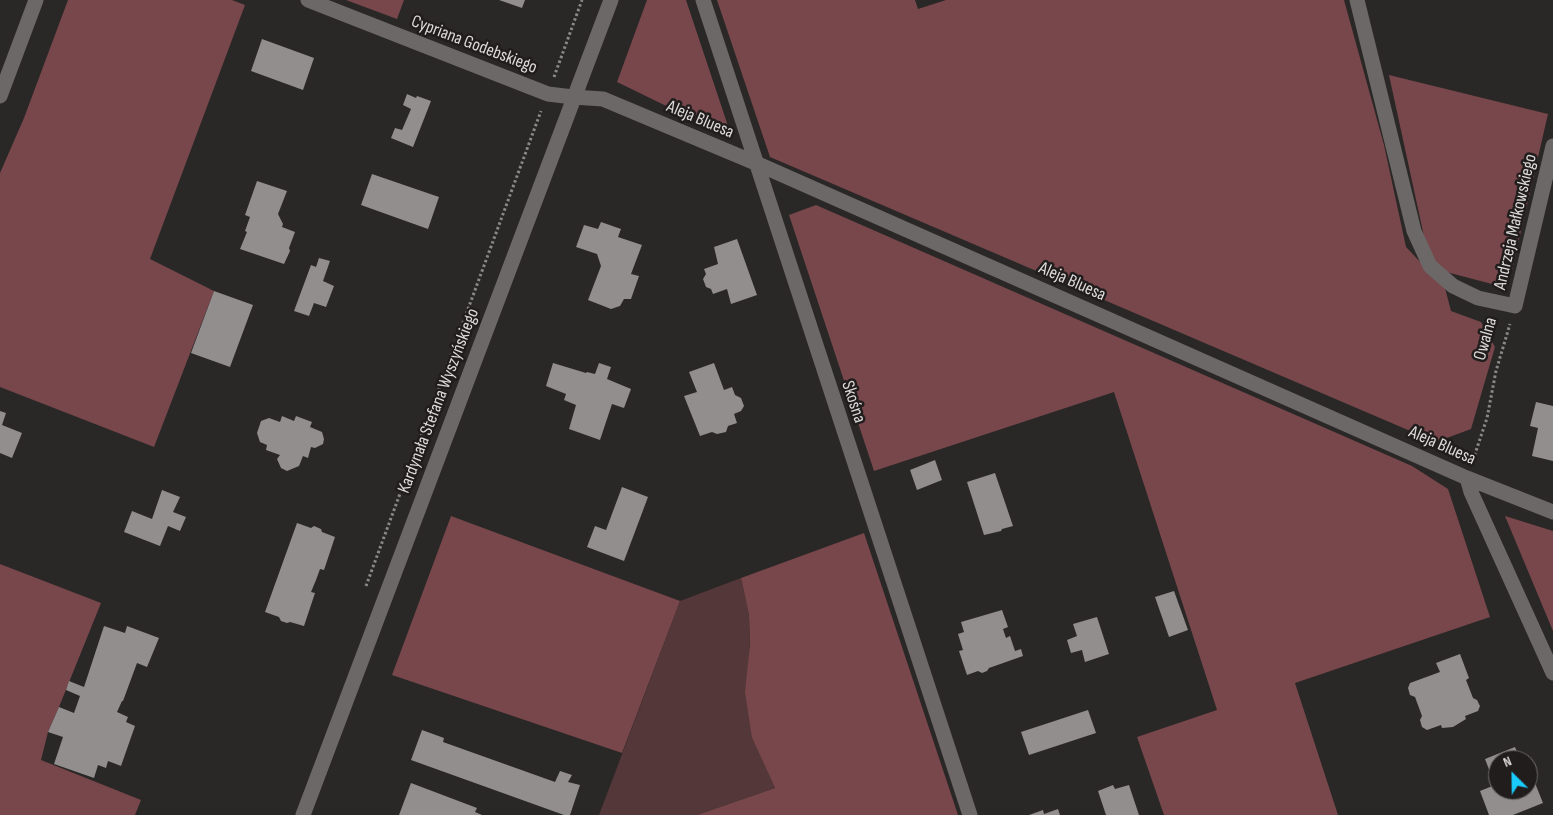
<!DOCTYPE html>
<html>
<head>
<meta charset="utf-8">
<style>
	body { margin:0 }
	#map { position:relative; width:1553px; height:815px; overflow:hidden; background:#2a2727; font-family:"Sofia Sans Condensed",sans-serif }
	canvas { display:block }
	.north { position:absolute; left:1488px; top:750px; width:50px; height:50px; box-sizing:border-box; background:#211d1d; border:1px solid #6c6969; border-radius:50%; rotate:337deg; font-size:14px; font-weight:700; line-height:20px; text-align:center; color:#dddada }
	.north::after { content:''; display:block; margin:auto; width:18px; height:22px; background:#19cafc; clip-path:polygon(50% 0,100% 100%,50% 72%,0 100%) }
</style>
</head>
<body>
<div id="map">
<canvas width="1553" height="815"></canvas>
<div class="north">N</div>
</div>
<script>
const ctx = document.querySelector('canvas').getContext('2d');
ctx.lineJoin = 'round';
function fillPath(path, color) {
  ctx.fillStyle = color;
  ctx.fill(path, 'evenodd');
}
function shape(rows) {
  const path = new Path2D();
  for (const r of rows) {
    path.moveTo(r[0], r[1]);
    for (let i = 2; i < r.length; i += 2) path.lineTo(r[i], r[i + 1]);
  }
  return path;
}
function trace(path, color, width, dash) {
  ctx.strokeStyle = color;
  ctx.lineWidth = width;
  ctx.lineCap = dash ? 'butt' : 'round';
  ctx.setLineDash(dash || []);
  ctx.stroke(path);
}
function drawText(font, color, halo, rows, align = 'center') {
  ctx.font = font + ' "Sofia Sans Condensed",sans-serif';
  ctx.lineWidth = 5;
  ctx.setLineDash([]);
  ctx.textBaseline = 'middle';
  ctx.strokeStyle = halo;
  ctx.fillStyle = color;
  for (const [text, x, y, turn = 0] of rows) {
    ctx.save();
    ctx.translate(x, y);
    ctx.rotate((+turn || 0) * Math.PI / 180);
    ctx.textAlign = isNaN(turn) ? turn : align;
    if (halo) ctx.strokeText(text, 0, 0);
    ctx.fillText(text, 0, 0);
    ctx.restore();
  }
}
fillPath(shape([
	[741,578,749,615,752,738,775,788,697,815,599,815,680,601]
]), '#543739');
fillPath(shape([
	[68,0,232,0,245,5,150,259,214,291,154,447,0,387,0,173,24,118],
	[346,0,404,0,397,19],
	[647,0,686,0,732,138,617,82],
	[717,0,915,0,918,9,946,0,1344,0,1384,145,1406,247,1445,288,1451,311,1481,322,1495,347,1471,429,1436,442,770,157],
	[1389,75,1548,114,1512,270,1492,284,1450,273,1430,264],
	[816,205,1412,466,1448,489,1490,617,1295,683,1338,815,1164,815,1137,737,1217,710,1114,392,874,471,789,215],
	[451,516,680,601,622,753,392,675],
	[1505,516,1553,531,1553,631],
	[864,533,958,815,697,815,775,788,752,738,745,692,750,645,749,615,741,578],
	[0,564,101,603,59,707,48,732,41,760,141,800,135,815,0,815]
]), '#77474b');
fillPath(shape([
	[499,0,525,0,522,8],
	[262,39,314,58,303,90,251,71],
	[407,94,416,98,417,96,431,101,413,147,391,138,395,128,402,130,411,109,403,105],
	[372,174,439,197,428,229,361,205],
	[257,181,287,191,278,214,283,224,282,227,295,232,289,248,290,251,284,264,240,249,247,232,245,231,250,217,245,215],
	[601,222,621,229,618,237,642,245,631,274,639,276,631,299,624,299,620,306,611,309,588,300,601,266,597,254,576,247,584,225,598,229],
	[737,239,757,295,731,304,727,289,713,294,711,289,706,287,703,279,706,274,704,269,718,264,714,247],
	[319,258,330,261,323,281,334,286,326,307,314,303,309,316,294,311,311,265,316,267],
	[214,291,253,305,230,367,191,353],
	[553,363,586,373,587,372,595,374,599,363,611,367,607,379,631,389,624,408,612,404,600,440,569,429,576,405,564,400,566,394,546,386],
	[714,363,724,390,732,387,735,395,741,398,744,406,741,411,734,414,737,423,728,426,726,432,717,434,712,432,700,436,684,396,697,392,689,372],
	[1536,402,1553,406,1553,461,1532,456,1538,428,1530,426],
	[0,411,6,413,2,425,22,433,12,458,0,453],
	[282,416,294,421,296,416,312,422,310,427,322,432,324,439,323,444,315,448,311,447,308,458,303,456,299,466,287,471,281,468,277,459,280,455,266,450,267,445,260,442,257,433,261,421,269,418,280,422],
	[935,460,942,480,917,490,910,470],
	[995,473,1013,526,1002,529,1001,531,984,535,967,482],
	[622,487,648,497,624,561,587,547,595,526,606,530],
	[162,490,180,497,173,512,186,517,180,531,168,526,160,546,124,532,132,511,152,519],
	[297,523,311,528,314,526,321,529,322,532,335,537,324,570,320,569,316,580,311,592,315,593,304,626,290,622,287,623,281,621,279,617,265,612],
	[1174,591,1188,630,1169,637,1155,597],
	[1002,610,1008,627,1003,629,1006,638,1010,636,1015,651,1021,649,1023,656,989,668,987,671,982,673,978,671,967,675,959,651,963,650,958,634,964,632,961,622],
	[1097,617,1109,654,1085,662,1082,650,1071,653,1067,640,1077,636,1073,624],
	[104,626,125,633,127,626,159,638,147,667,137,663,123,701,122,701,117,712,128,717,126,722,135,726,121,766,108,761,106,768,98,765,94,778,54,764,63,737,48,732,59,707,74,713,80,696,66,690,69,681,84,687],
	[1460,654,1469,678,1466,680,1473,698,1477,700,1480,706,1478,711,1465,716,1466,719,1453,727,1442,728,1441,725,1427,730,1422,727,1420,720,1422,716,1415,697,1410,695,1408,688,1410,683,1440,672,1436,663],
	[1088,710,1096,733,1029,755,1021,732],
	[422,730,444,738,443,742,555,782,560,771,572,775,568,782,580,785,570,815,564,815,411,760],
	[1515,747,1520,760,1498,760,1498,790,1528,790,1528,774,1531,773,1543,803,1513,815,1489,815,1480,791,1495,785,1485,759],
	[411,783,477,808,475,812,482,815,399,815],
	[1113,785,1115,789,1129,785,1139,815,1106,815,1098,791],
	[1058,809,1060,815,1029,815,1043,810,1044,814]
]), '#928e8e');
trace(shape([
	[554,77,582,0],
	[1473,460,1487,418,1496,371,1510,324],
	[366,586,541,111]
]), '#8b8888', 3, [2.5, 2.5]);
trace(shape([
	[308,0,548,94,573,97,603,99,758,164,1467,478,1553,512],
	[703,0,970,815],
	[1357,0,1414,231,1430,266,1453,286,1478,298,1515,306,1553,146],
	[0,96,36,0],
	[1467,478,1471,492,1553,673]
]), '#6c6868', 15);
trace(shape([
	[303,815,611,0]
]), '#6c6868', 15);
drawText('18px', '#dddada', '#211d1d', [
	["Cypriana Godebskiego",474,45,21],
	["Aleja Bluesa",700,120,23],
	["Andrzeja Małkowskiego",1516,222,-77],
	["Aleja Bluesa",1072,282,24],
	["Owalna",1486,339,-74],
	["Kardynała Stefana Wyszyńskiego",439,401,-69],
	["Skośna",853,402,72],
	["Aleja Bluesa",1442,446,24]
]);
</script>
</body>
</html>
